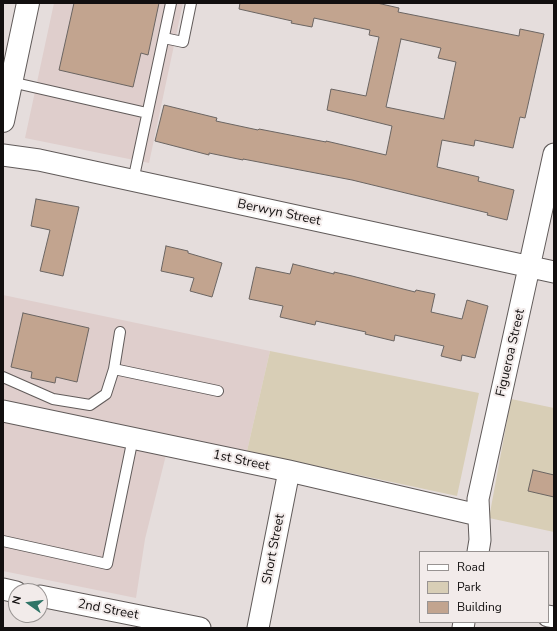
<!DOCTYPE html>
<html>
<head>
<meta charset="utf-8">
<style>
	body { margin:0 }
	#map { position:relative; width:557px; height:631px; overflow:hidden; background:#e5dddc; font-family:"Nunito Sans",sans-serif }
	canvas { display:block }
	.frame { position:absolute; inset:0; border:4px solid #120f0f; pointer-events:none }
	.legend { position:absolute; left:419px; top:551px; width:130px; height:72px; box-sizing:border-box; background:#f2ebea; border:1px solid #989392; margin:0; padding:5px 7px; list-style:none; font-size:12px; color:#120f0f }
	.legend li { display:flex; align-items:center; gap:8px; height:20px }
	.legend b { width:20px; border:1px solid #989392 }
	.north { position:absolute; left:8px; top:583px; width:40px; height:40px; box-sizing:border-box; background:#f2ebea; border:1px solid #989392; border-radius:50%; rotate:284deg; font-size:11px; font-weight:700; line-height:16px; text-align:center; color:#120f0f }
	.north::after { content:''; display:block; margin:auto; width:14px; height:18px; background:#2f7467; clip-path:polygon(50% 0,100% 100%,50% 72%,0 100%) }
</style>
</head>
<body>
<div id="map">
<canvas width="557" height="631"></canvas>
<div class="frame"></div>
<ul class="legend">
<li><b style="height:5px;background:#fff"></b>Road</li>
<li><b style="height:11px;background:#d8ceb6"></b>Park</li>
<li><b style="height:11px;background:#c2a48f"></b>Building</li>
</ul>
<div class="north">N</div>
</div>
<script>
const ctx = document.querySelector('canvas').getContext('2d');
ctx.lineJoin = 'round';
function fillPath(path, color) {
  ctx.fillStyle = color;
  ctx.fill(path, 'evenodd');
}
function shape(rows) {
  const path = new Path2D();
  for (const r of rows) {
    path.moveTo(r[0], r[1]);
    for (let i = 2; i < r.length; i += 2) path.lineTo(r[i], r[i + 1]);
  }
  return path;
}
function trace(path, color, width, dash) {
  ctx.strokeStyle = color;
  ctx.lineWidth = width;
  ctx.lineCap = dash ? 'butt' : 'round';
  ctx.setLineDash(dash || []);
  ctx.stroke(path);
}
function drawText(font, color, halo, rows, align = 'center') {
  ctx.font = font + ' "Nunito Sans",sans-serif';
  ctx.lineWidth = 4;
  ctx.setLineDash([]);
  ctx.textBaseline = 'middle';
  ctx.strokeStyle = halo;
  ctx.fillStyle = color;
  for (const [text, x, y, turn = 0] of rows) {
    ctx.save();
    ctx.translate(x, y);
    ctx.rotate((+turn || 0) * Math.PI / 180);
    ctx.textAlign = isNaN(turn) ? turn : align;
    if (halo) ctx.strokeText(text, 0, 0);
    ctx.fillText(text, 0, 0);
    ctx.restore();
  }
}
fillPath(shape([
	[54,3,183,3,149,163,25,138],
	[3,295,270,351,247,451,171,435,145,539,136,598,3,571]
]), '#dfcecc');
fillPath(shape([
	[270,351,479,393,457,496,247,451],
	[511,399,554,408,554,532,489,518]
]), '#d8ceb6');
const building = shape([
	[74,3,159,3,148,55,141,53,133,87,59,70,74,3],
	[240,3,377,3,399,8,398,12,519,36,520,29,544,34,525,118,520,117,513,148,475,140,474,146,442,140,437,167,479,177,478,181,514,190,507,220,487,215,488,213,352,180,243,159,243,160,209,153,209,155,155,141,164,105,217,118,216,121,258,130,259,129,326,142,326,141,386,155,392,126,327,110,331,89,366,96,379,37,369,35,370,30,314,18,312,27,291,23,292,21,239,9,240,3],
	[401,39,441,48,438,58,456,62,444,119,386,107,401,39],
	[36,199,79,207,63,276,40,271,50,230,31,226,36,199],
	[166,246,188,251,188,253,222,263,212,297,190,291,194,278,161,271,166,246],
	[293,264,334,274,334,272,352,276,415,292,416,290,435,294,431,312,462,319,467,300,488,306,475,358,462,355,461,361,441,356,444,346,395,335,394,341,365,334,366,332,316,321,315,325,280,317,283,306,249,299,256,267,290,274,293,264],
	[23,313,89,328,77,382,56,377,55,383,31,378,32,372,11,367,23,313],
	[533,470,554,475,554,497,528,491,533,470]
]);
fillPath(building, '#c2a48f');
trace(building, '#6b6562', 1);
const lane = shape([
	[164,38,183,42,191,3],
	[11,82,147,113],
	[133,181,171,3],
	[114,369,120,332],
	[3,377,53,399,90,405,106,394,114,369,218,391],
	[3,541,107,564,133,438]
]);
const street = shape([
	[3,155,39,160,554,272],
	[3,411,289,471,478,515],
	[478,552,480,540,478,499,554,154],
	[3,589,16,592],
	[40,596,200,628],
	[548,616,554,617],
	[258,628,289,471],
	[463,628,464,622]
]);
const secondary = shape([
	[3,121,28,3]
]);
trace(lane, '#615b5a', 12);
trace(street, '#615b5a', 23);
trace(secondary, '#615b5a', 24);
trace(lane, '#fff', 10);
trace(street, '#fff', 21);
trace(secondary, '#fff', 22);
drawText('13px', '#120f0f', '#f2ebea', [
	["Berwyn Street",279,213,12],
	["Figueroa Street",511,353,-77],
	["1st Street",241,461,12],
	["Short Street",274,549,-79],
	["2nd Street",108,610,11]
]);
</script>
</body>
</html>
